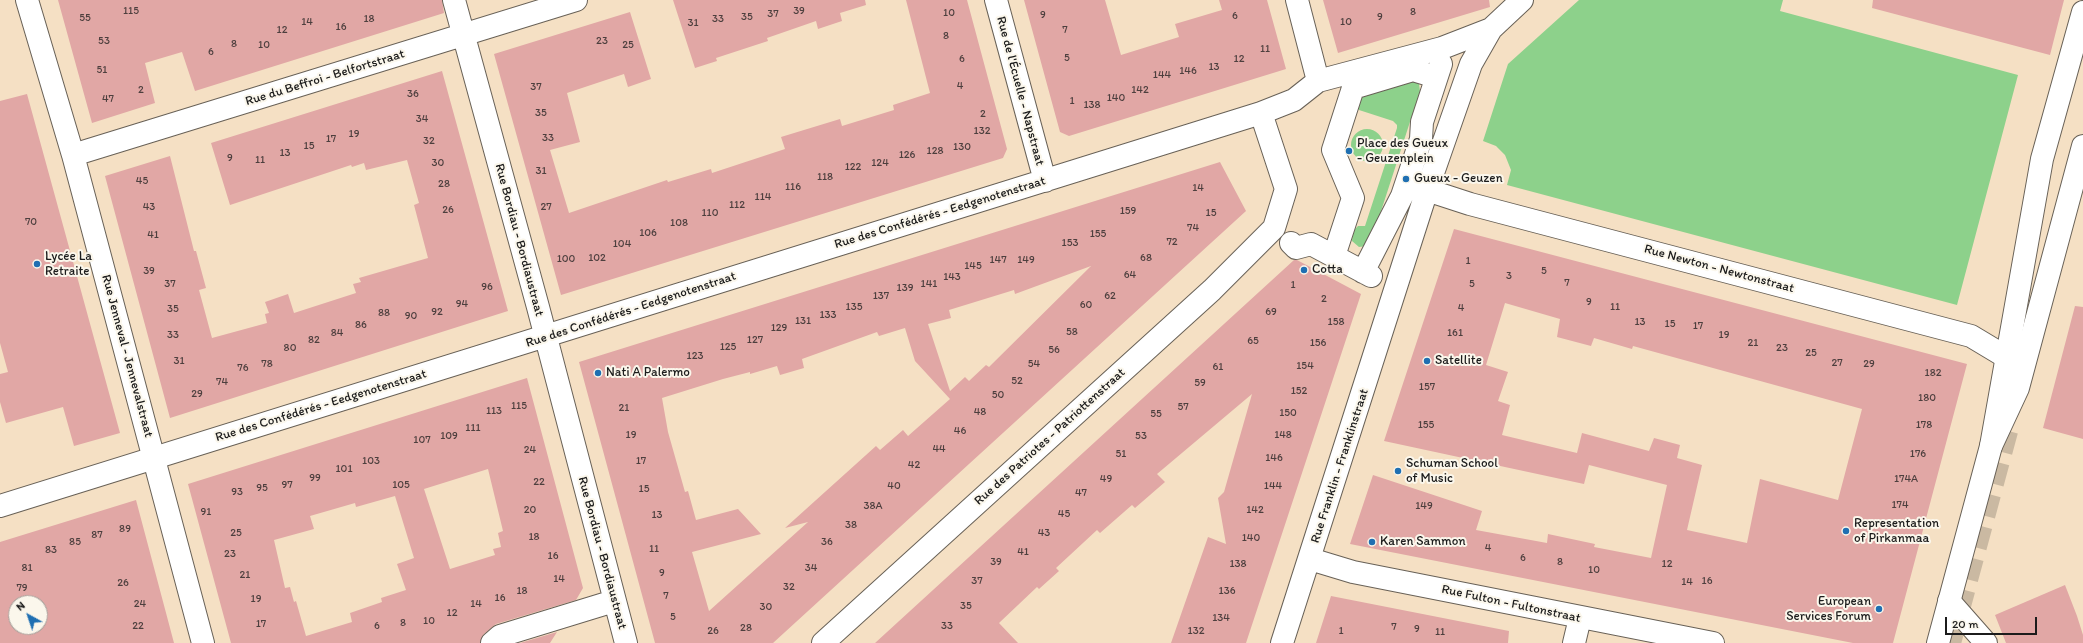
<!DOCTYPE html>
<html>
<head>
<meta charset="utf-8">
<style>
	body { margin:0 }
	#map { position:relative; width:2083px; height:643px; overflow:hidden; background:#f5e0c4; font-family:Itim,sans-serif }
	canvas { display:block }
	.north { position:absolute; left:8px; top:595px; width:40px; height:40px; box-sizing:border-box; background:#fbf7ec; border:1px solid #a29f99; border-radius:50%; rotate:320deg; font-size:11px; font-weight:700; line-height:16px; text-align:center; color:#1c1c1c }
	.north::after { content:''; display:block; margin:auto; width:14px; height:18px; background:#1f6fb2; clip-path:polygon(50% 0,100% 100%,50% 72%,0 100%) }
	.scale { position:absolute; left:1945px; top:617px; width:92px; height:18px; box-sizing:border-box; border:2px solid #1c1c1c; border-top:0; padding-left:5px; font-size:12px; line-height:14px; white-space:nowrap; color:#1c1c1c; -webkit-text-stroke:3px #fbf7ec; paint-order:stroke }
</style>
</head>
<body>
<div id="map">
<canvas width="2083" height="643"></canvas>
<div class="north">N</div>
<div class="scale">20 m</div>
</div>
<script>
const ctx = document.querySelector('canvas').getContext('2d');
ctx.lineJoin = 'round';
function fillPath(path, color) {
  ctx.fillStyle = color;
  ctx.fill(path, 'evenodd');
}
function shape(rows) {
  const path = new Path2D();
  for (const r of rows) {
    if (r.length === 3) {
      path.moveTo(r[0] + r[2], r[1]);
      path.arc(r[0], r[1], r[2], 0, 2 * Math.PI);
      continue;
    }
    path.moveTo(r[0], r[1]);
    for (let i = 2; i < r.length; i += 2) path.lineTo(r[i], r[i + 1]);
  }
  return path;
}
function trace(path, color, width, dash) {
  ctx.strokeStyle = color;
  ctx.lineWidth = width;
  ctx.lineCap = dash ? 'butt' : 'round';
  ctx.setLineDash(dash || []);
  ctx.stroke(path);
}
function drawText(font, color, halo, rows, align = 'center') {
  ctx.font = font + ' Itim,sans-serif';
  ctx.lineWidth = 4;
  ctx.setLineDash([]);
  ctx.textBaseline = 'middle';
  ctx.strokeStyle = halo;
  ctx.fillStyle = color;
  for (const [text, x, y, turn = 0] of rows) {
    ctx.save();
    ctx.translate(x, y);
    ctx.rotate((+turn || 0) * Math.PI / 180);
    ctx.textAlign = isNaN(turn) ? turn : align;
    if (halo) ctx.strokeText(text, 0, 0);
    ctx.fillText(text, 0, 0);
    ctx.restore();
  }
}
fillPath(shape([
	[1579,0,1783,0,1780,11,2018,75,1957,305,1507,185,1511,170,1505,155,1496,146,1483,141,1508,64],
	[1413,79,1419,84,1420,91,1371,242,1367,246,1359,247,1352,241,1353,231,1358,226,1365,226,1397,128,1397,125,1393,121,1359,110,1357,107,1358,98],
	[1367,145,16]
]), '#8dd18b');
fillPath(shape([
	[58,0,442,0,444,13,195,91,182,52,145,63,155,103,92,123],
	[673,0,865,0,866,5,840,13,842,21,818,29,816,21,767,38,768,41,716,58,717,61,695,68],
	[906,0,967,0,1007,149,1003,158,561,295,494,54,630,12,651,79,628,87,624,74,567,93,580,142,550,150,569,213,667,180,668,182,711,169,712,173,785,149,781,137,840,119,842,126,894,110,893,105,930,93],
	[1024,0,1105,0,1121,55,1179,37,1175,24,1222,10,1219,0,1267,0,1286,69,1069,136,1060,132],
	[1323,0,1489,0,1490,7,1338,53],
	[1873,0,2064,0,2050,55,1872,8],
	[442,71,508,311,170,418,105,176,170,156,194,251,196,251,206,288,199,290,212,338,267,323,265,314,269,313,265,302,288,294,294,313,356,293,353,284,361,282,359,278,428,258,414,205,419,203,407,160,366,170,364,163,352,167,351,165,230,205,211,143],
	[27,94,120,433,74,446,63,407,6,423,0,402,0,374,8,372,0,343,0,101],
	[1220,162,1246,211,773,643,655,643,579,362],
	[1091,266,989,367,986,365,969,381,965,377,950,391,928,324,951,318,949,310,1014,290,1015,294],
	[905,328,915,361,950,399,908,436,903,430,880,450,876,446,785,528,808,522,709,611,692,552,761,534,738,509,696,520,688,491,685,492,668,432,662,398,723,379,750,372,750,374,777,366,780,375,804,368,802,359,877,332,879,336],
	[1454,229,1967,364,1893,643,1853,643,1350,544,1373,475,1482,511,1476,530,1547,543,1548,534,1595,544,1594,547,1651,558,1667,485,1589,465,1584,484,1384,441],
	[1505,303,1560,319,1557,337,1591,346,1594,338,1632,349,1633,346,1862,409,1838,500,1760,479,1747,543,1687,530,1702,465,1677,458,1680,445,1654,438,1649,451,1582,433,1577,453,1502,435,1510,405,1498,401,1508,372,1486,365],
	[1294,260,1297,260,1361,294,1246,643,1171,643,1208,537,1226,544,1218,498,1224,492,1252,394,1157,474,1165,482,1135,508,1132,505,1100,533,1097,530,1056,568,1059,571,1039,589,1037,587,999,623,1018,643,875,643],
	[2075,306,2083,307,2083,439,2043,428],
	[527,378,583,588,576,600,496,624,484,634,480,643,231,643,188,484],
	[488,469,503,531,498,533,501,547,493,549,495,555,450,569,424,489],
	[395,496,414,558,397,564,406,590,381,598,382,602,350,613,352,622,306,636,296,601,294,602,290,587,285,588,274,540,314,529,310,516,355,503,356,507],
	[136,500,174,643,0,643,0,542],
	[16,603,40,603,40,627,16,627],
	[2065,585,2077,616,2083,635,2083,643,2006,643,1995,615],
	[1331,596,1509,631,1508,643,1316,643],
	[557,632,550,643,520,643]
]), '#e1a7a5');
trace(shape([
	[1950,643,2010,420]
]), '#cab9a2', 22, [22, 11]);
const minor = shape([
	[27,0,73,155,203,643],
	[454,0,538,307,626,643],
	[996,0,1045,181],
	[1297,0,1318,81],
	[73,155,576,0],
	[1427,190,1470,204,1971,336,2006,357],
	[1291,243,1296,248,1311,244,1371,276],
	[1334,256,1353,198,1333,150,1353,88,1413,70,1436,77],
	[1363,272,1402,196,1421,139,1422,122,1441,64],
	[0,506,1261,113],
	[1310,559,1353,572,1713,643],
	[1949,601,1986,643],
	[492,643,500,636,614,601],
	[823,643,1212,290,1274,228,1286,189,1261,113,1294,100,1318,81,1442,48,1491,29],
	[1282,643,1427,190,1471,64,1491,29,1522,0],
	[1574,643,1580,618]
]);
const major = shape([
	[1938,643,1991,446,2018,388,2083,146]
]);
const highway = shape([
	[1991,446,2042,159,2083,12]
]);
trace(minor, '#686157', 24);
trace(major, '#686157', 24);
trace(highway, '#686157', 24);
trace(minor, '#fff', 22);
trace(major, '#fff', 22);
trace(highway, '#fff', 22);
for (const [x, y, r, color] of [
	[1349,151,4,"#1f6fb2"],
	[1406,179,4,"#1f6fb2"],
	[37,264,4,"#1f6fb2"],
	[1304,270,4,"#1f6fb2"],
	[1427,361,4,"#1f6fb2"],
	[598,373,4,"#1f6fb2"],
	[1398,471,4,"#1f6fb2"],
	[1846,531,4,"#1f6fb2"],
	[1372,542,4,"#1f6fb2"],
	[1879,609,4,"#1f6fb2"]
]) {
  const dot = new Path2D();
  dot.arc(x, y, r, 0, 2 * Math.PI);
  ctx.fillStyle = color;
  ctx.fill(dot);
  trace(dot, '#fbf7ec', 1.5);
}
drawText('11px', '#4d3f3e', null, [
	["115",131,11],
	["39",799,11],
	["8",1413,12],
	["10",949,13],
	["37",773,14],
	["9",1043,15],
	["6",1235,16],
	["35",747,17],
	["9",1380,17],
	["55",85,18],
	["18",369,19],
	["33",718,19],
	["14",307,22],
	["10",1346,22],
	["31",693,23],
	["16",341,27],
	["12",282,30],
	["7",1065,30],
	["8",946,36],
	["53",104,41],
	["23",602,41],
	["8",234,44],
	["10",264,45],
	["25",628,45],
	["11",1265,49],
	["6",211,52],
	["5",1067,58],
	["6",962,59],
	["12",1239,59],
	["13",1214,67],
	["51",102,70],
	["146",1188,71],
	["144",1162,75],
	["4",960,86],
	["37",536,87],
	["2",141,90],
	["142",1140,90],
	["36",413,94],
	["140",1116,98],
	["47",108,99],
	["1",1072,101],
	["138",1092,105],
	["35",541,113],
	["2",983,114],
	["34",422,119],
	["132",982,131],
	["19",354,134],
	["33",548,138],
	["17",331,139],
	["32",429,141],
	["15",309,146],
	["130",962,147],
	["128",935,151],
	["13",285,153],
	["126",907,155],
	["9",230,158],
	["11",260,160],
	["30",438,163],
	["124",880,163],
	["122",853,167],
	["31",541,171],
	["118",825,177],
	["45",142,181],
	["28",444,184],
	["116",793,187],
	["14",1198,188],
	["114",763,197],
	["112",737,205],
	["43",149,207],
	["27",546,207],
	["26",448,210],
	["159",1128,211],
	["110",710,213],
	["15",1211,213],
	["70",31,222],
	["108",679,223],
	["74",1193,228],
	["106",648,233],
	["155",1098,234],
	["41",153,235],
	["72",1172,242],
	["153",1070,243],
	["104",622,244],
	["102",597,258],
	["68",1146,258],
	["100",566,259],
	["147",998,260],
	["149",1026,260],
	["1",1468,261],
	["145",973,266],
	["39",149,271],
	["5",1544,271],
	["64",1130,275],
	["3",1509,276],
	["143",952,277],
	["7",1567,283],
	["37",170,284],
	["141",929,284],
	["5",1472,284],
	["1",1293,285],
	["96",487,287],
	["139",905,288],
	["137",881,296],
	["62",1110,296],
	["2",1324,299],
	["9",1589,302],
	["94",462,304],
	["60",1086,305],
	["135",854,307],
	["11",1615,307],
	["4",1461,308],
	["35",173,309],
	["92",437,312],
	["69",1271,312],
	["88",384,313],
	["133",828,315],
	["90",411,316],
	["131",803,321],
	["158",1336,322],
	["13",1640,322],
	["15",1670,324],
	["86",361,325],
	["17",1698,326],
	["129",779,328],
	["58",1072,332],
	["84",337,333],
	["161",1455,333],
	["33",173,335],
	["19",1724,335],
	["82",314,340],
	["127",755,340],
	["65",1253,341],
	["156",1318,343],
	["21",1753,343],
	["125",728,347],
	["80",290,348],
	["23",1782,348],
	["56",1054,350],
	["25",1811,353],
	["123",695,356],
	["31",179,361],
	["27",1837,363],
	["78",267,364],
	["54",1034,364],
	["29",1869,364],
	["154",1305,366],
	["61",1218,367],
	["76",243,368],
	["182",1933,373],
	["52",1017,381],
	["74",222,382],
	["59",1200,383],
	["157",1427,387],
	["152",1299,391],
	["29",197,394],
	["50",998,395],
	["180",1927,398],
	["115",519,406],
	["57",1183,407],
	["21",624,408],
	["113",494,411],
	["48",980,412],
	["150",1288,413],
	["55",1156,414],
	["155",1426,425],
	["178",1924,425],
	["111",473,428],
	["46",960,431],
	["19",631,435],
	["148",1283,435],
	["109",449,436],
	["53",1141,436],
	["107",422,440],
	["44",939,449],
	["24",530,450],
	["51",1121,454],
	["176",1918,454],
	["146",1274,458],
	["103",371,461],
	["17",641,461],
	["42",914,465],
	["101",344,469],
	["99",315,478],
	["49",1106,479],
	["174A",1906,479],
	["22",539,482],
	["97",287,485],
	["105",401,485],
	["40",894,486],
	["144",1273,486],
	["95",262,488],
	["15",644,489],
	["93",237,492],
	["47",1081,493],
	["174",1900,505],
	["38A",873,506],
	["149",1424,506],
	["20",530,510],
	["142",1255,510],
	["91",206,512],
	["45",1064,514],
	["13",657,515],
	["38",851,525],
	["89",125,529],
	["25",236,533],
	["43",1044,533],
	["87",97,535],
	["18",534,537],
	["140",1251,538],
	["85",75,542],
	["36",827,542],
	["4",1488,548],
	["11",654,549],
	["83",51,550],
	["41",1023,552],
	["23",230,554],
	["16",553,556],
	["6",1523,558],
	["39",996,562],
	["8",1560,562],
	["138",1238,564],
	["12",1667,564],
	["81",27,568],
	["34",811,568],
	["10",1594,570],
	["9",662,573],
	["21",245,575],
	["14",559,579],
	["37",977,581],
	["16",1707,581],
	["14",1687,582],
	["26",123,583],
	["32",789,587],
	["79",22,588],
	["18",522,591],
	["136",1227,591],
	["7",666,596],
	["16",500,598],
	["19",256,599],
	["24",140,604],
	["14",476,604],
	["35",966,606],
	["30",766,607],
	["12",452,613],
	["5",673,617],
	["134",1221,618],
	["10",429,621],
	["8",403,623],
	["17",261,624],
	["22",138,626],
	["6",377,626],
	["33",947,626],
	["7",1394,627],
	["28",746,628],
	["9",1417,629],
	["26",713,631],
	["132",1196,631],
	["1",1341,631],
	["11",1440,632]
]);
drawText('13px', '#1c1c1c', '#fbf7ec', [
	["Rue du Beffroi - Belfortstraat",325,78,-17],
	["Rue de l'Écuelle - Napstraat",1020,91,75],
	["Rue des Confédérés - Eedgenotenstraat",940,213,-17],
	["Rue Bordiau - Bordiaustraat",519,240,75],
	["Rue Newton - Newtonstraat",1719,269,15],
	["Rue des Confédérés - Eedgenotenstraat",631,310,-18],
	["Rue Jenneval - Jennevalstraat",127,356,75],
	["Rue des Confédérés - Eedgenotenstraat",321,406,-17],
	["Rue des Patriotes - Patriottenstraat",1050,437,-42],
	["Rue Franklin - Franklinstraat",1340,466,-72],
	["Rue Bordiau - Bordiaustraat",602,553,75],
	["Rue Fulton - Fultonstraat",1511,604,12]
]);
drawText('13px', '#1c1c1c', '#fbf7ec', [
	["Place des Gueux",1357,144],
	["- Geuzenplein",1357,159],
	["Gueux - Geuzen",1414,179],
	["Lycée La",45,257],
	["Retraite",45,272],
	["Cotta",1312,270],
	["Satellite",1435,361],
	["Nati A Palermo",606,373],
	["Schuman School",1406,464],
	["of Music",1406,479],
	["Representation",1854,524],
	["of Pirkanmaa",1854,539],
	["Karen Sammon",1380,542],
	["European",1871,602,"right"],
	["Services Forum",1871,617,"right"]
], 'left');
</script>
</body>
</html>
